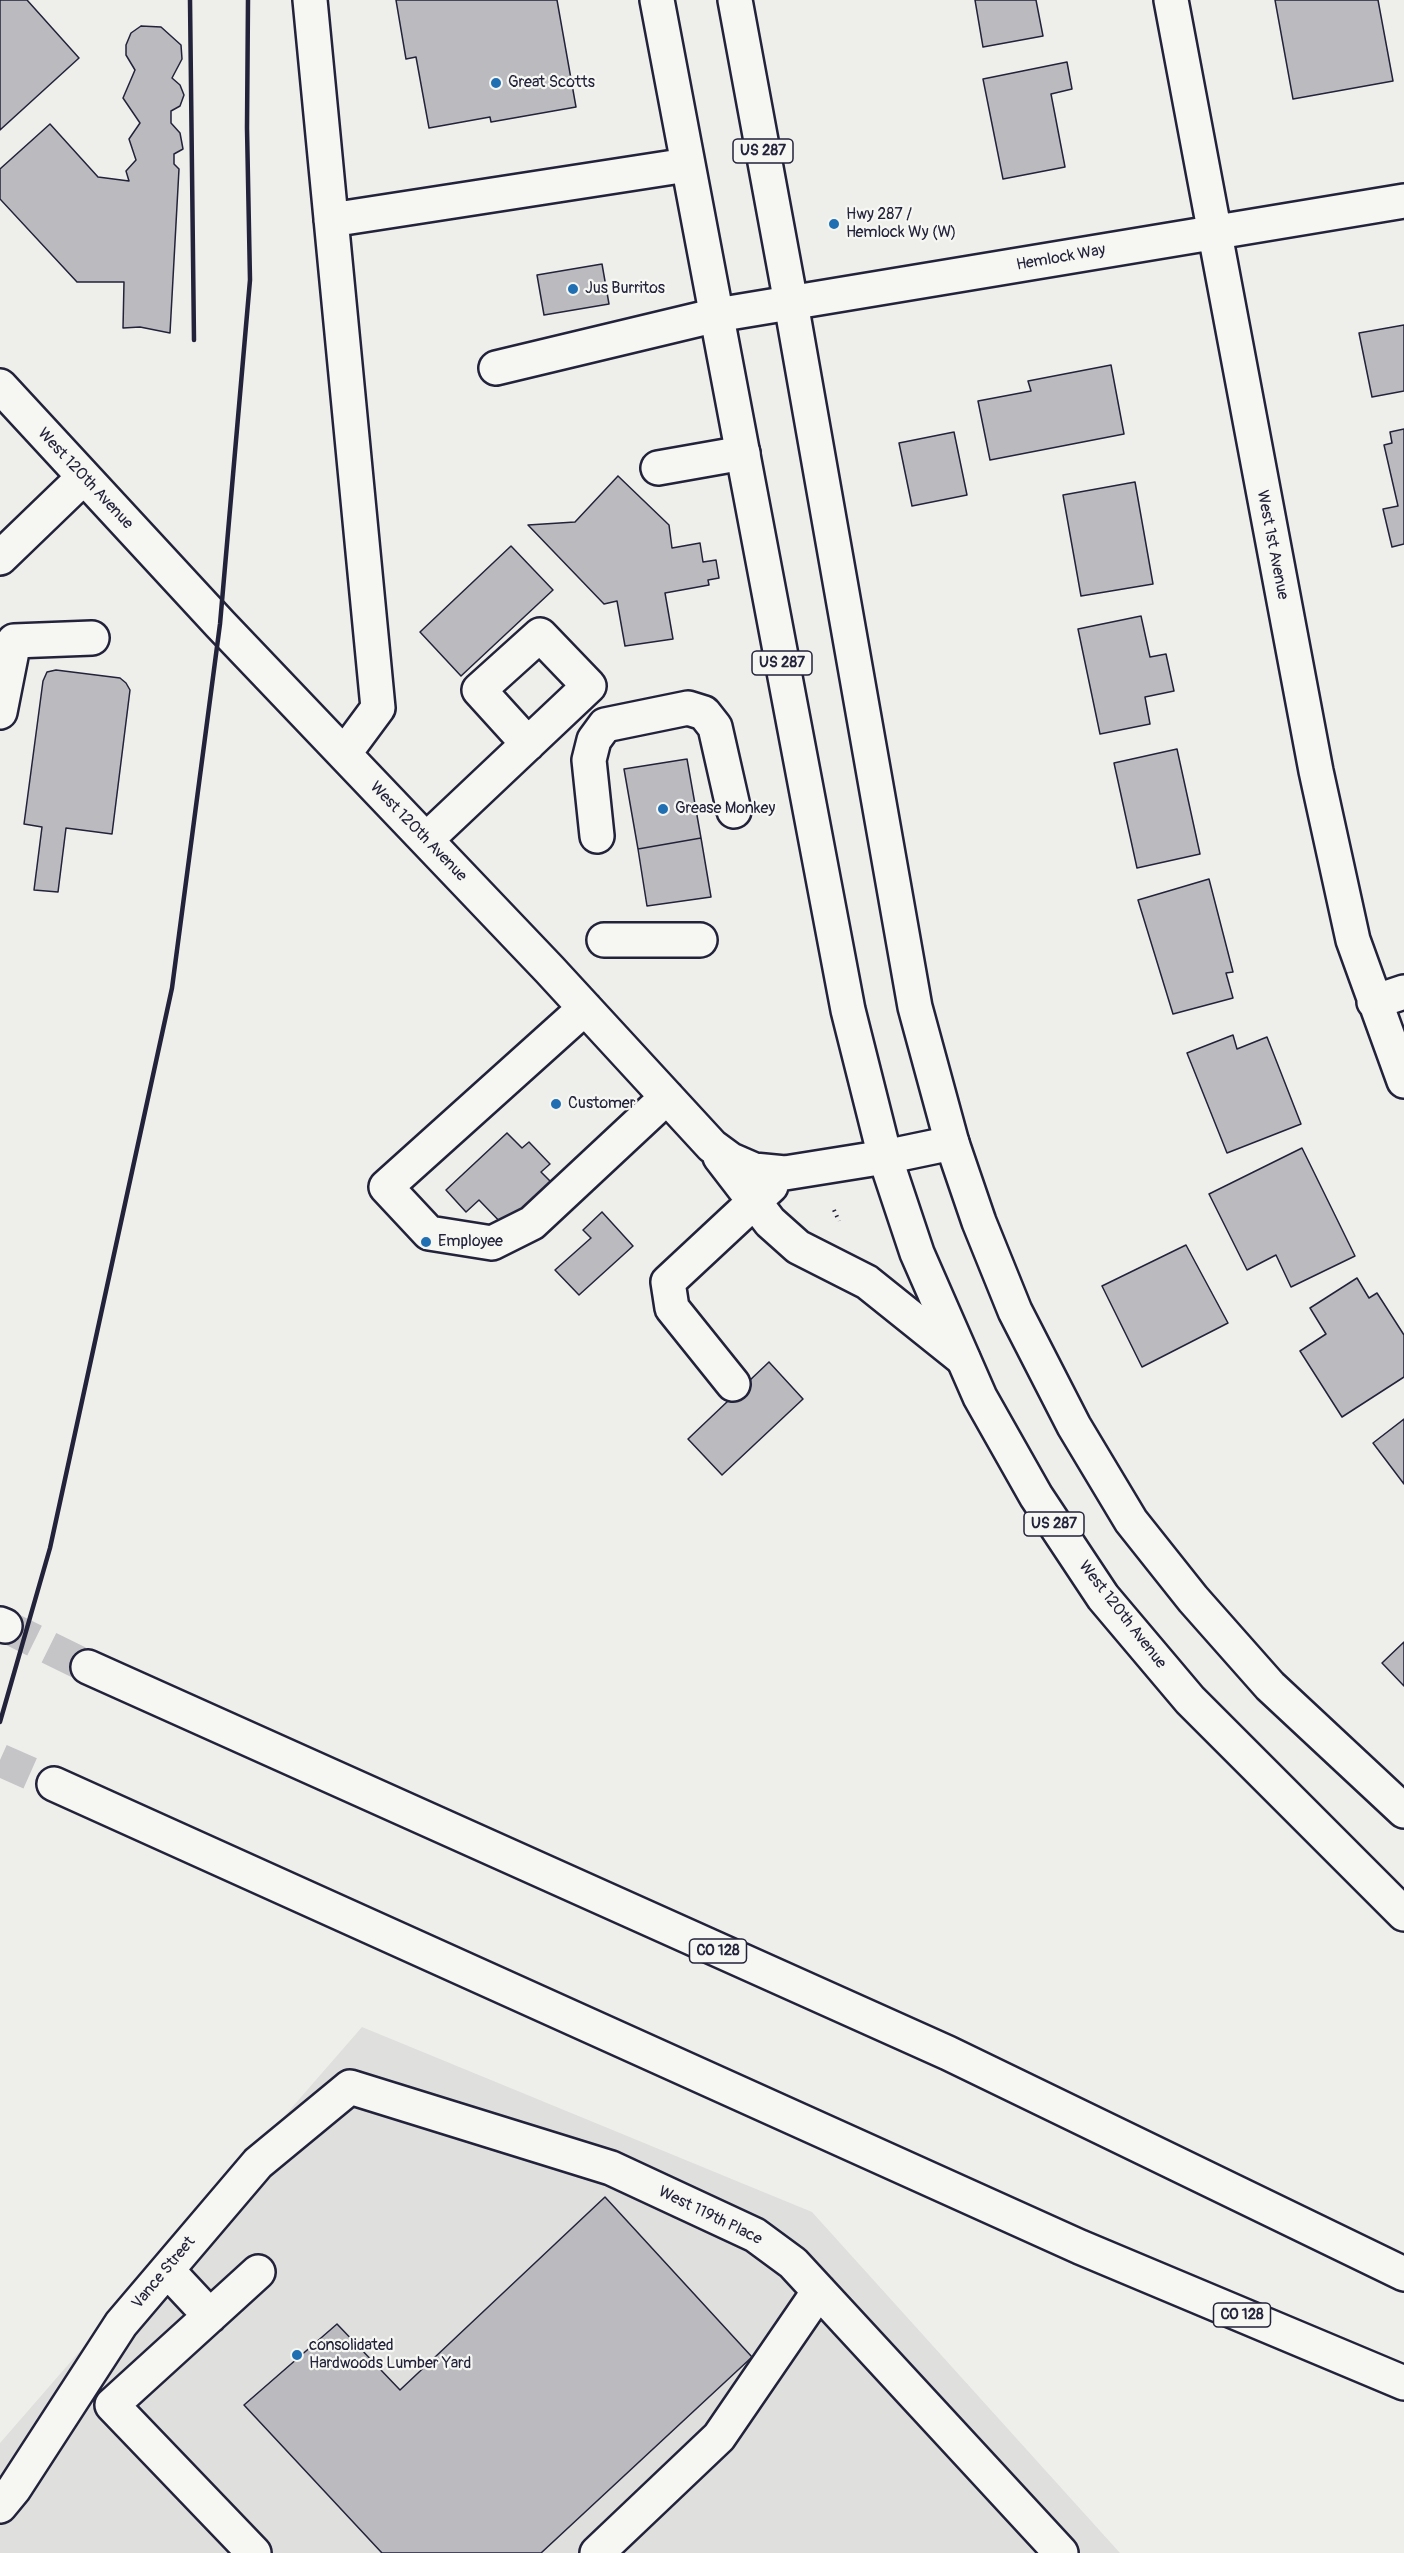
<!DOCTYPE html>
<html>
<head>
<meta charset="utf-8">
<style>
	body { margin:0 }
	canvas { display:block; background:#eeeeeb }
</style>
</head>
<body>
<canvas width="1404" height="2553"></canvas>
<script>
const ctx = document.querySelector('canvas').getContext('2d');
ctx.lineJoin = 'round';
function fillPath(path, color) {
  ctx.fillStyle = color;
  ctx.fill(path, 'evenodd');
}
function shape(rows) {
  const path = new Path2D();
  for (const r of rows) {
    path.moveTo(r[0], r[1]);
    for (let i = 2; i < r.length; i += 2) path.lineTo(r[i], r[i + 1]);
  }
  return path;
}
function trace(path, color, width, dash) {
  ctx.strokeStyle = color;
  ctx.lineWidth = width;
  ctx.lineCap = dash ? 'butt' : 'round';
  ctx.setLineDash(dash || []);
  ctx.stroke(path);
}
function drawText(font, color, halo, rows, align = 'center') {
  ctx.font = font + ' Pangolin,sans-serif';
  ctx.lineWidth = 4.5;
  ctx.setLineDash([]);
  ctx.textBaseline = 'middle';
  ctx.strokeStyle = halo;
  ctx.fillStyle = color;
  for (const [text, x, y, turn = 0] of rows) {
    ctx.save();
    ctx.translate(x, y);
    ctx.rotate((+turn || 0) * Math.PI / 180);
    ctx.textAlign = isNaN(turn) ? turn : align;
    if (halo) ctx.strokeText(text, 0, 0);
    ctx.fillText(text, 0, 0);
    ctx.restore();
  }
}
fillPath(shape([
	[362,2027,812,2212,1120,2553,0,2553,0,2443]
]), '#dfdfde');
const building = shape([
	[0,0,27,0,79,58,0,130,0,0],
	[396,0,557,0,576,107,491,122,490,117,429,128,416,57,406,59,396,0],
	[975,0,1036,0,1043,36,983,47,975,0],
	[1275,0,1378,0,1393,81,1293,99,1275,0],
	[141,26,161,27,181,45,182,59,172,78,180,85,184,95,180,106,171,111,171,123,180,133,183,149,174,154,174,164,179,169,170,333,140,327,123,328,124,282,77,282,0,199,0,169,50,124,98,177,129,181,126,171,136,160,129,139,140,123,123,98,135,70,126,55,126,45,131,33,141,26],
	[1067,62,1072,89,1051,94,1065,167,1003,179,983,79,1067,62],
	[602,264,609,304,544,315,537,275,602,264],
	[1404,325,1404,391,1372,397,1359,333,1404,325],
	[1111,365,1124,434,990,460,978,401,1031,391,1028,381,1111,365],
	[1404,429,1404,544,1392,547,1383,509,1398,506,1384,445,1392,443,1390,432,1404,429],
	[954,432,967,495,912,506,899,443,954,432],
	[618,476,669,525,672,548,700,543,703,562,716,560,719,578,708,580,709,585,665,593,673,639,625,646,617,601,604,604,528,525,575,522,618,476],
	[1135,482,1153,584,1081,596,1063,495,1135,482],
	[511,546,553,590,461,676,420,632,511,546],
	[1141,616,1150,657,1166,654,1174,691,1145,697,1150,724,1100,734,1078,629,1141,616],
	[56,670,120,678,126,683,130,690,112,834,66,828,58,892,34,890,42,827,24,824,43,681,47,672,56,670],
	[1177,749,1200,854,1137,868,1114,763,1177,749],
	[687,759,701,838,638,849,624,769,687,759],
	[701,838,711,897,647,906,638,849,701,838],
	[1209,879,1233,972,1226,973,1233,998,1173,1014,1138,900,1209,879],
	[1233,1035,1237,1049,1267,1037,1301,1124,1227,1153,1187,1053,1233,1035],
	[507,1133,522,1148,529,1142,550,1164,541,1172,554,1185,507,1229,479,1200,466,1212,446,1190,507,1133],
	[1302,1148,1355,1256,1291,1287,1276,1255,1247,1270,1209,1194,1302,1148],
	[602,1212,633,1246,579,1295,555,1270,591,1238,583,1230,602,1212],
	[1186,1245,1228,1323,1142,1367,1102,1286,1186,1245],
	[1357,1278,1369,1298,1377,1293,1404,1335,1404,1377,1342,1417,1300,1351,1326,1334,1310,1308,1357,1278],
	[769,1362,803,1399,722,1475,688,1439,769,1362],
	[1404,1419,1404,1484,1373,1443,1404,1419],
	[1404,1642,1404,1686,1382,1663,1404,1642],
	[605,2197,752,2357,541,2553,382,2553,244,2405,337,2324,400,2390,605,2197]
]);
fillPath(building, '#bbbbbf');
trace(building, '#22223b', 1.5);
trace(shape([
	[5,1626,88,1667],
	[0,1760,54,1784]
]), '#c5c5c8', 33, [33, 16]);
const minor = shape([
	[310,0,378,708,344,754],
	[1171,0,1316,771,1353,940,1404,1081],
	[331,220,687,165],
	[496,368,717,315,1404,201],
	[0,386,220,624,549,969,712,1146,731,1160,754,1170,785,1173,885,1157,952,1143],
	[658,468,743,453],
	[0,558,83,478],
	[0,712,14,641,92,638],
	[597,836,589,760,594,740,605,725,688,708,704,713,715,727,734,811],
	[426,840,589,686,540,635,479,690,528,744],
	[604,940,700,940],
	[1374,1002,1404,992],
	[585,1008,386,1187,429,1233,492,1243,532,1223,667,1097],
	[720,1157,770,1222,798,1247,867,1282,963,1359],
	[733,1384,672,1308,668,1282,771,1186],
	[167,2270,210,2316],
	[0,2506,14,2489,121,2324,258,2163,350,2087,611,2168,755,2235,793,2263,1061,2553],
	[254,2553,112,2405,258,2272],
	[597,2553,719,2437,819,2291]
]);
const major = shape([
	[657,0,848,1010,885,1157,917,1253,980,1397,1036,1496,1103,1597,1190,1700,1404,1914],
	[735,0,791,303,915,1007,952,1143,979,1222,1015,1311,1074,1426,1131,1521,1193,1599,1270,1686,1404,1811],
	[0,1624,5,1626],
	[88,1667,948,2053,1404,2274],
	[54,1784,1080,2247,1404,2383]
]);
trace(minor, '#22223b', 38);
trace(major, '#22223b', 38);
trace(shape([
	[834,1210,839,1221]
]), '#22223b', 4, [1.5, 4.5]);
trace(minor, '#f6f6f2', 33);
trace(major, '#f6f6f2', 33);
trace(shape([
	[190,0,194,340],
	[0,1722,50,1548,172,988,220,624,250,280,247,128,248,0]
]), '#22223b', 4.5);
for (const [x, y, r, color] of [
	[496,83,6,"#1f6fb2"],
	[834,224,6,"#1f6fb2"],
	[573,289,6,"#1f6fb2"],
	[663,809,6,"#1f6fb2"],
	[556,1104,6,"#1f6fb2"],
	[426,1242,6,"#1f6fb2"],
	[297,2355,6,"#1f6fb2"]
]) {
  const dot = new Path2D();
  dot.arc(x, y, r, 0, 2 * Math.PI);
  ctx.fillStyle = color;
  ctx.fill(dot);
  trace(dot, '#f6f6f2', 2);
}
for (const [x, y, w] of [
	[763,151,60],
	[782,663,60],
	[1054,1524,60],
	[718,1951,57],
	[1242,2315,57]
]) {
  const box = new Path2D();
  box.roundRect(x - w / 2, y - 12, w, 24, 4.5);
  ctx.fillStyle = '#f6f6f2';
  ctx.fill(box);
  trace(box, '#22223b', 1.5);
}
drawText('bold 15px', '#22223b', null, [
	["US 287",763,151],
	["US 287",782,663],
	["US 287",1054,1524],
	["CO 128",718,1951],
	["CO 128",1242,2315]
]);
drawText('16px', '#22223b', '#f6f6f2', [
	["Great Scotts",508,83],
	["Hwy 287 /",846,215],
	["Hemlock Wy (W)",846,233],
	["Jus Burritos",585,289],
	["Grease Monkey",675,809],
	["Customer",568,1104],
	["Employee",438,1242],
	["consolidated",309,2346],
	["Hardwoods Lumber Yard",309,2364]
], 'left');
drawText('16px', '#22223b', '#f6f6f2', [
	["Hemlock Way",1061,258,-10],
	["West 120th Avenue",85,479,47],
	["West 1st Avenue",1272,545,79],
	["West 120th Avenue",418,832,46],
	["West 120th Avenue",1122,1615,52],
	["West 119th Place",710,2216,26],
	["Vance Street",164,2273,-50]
]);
</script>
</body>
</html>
